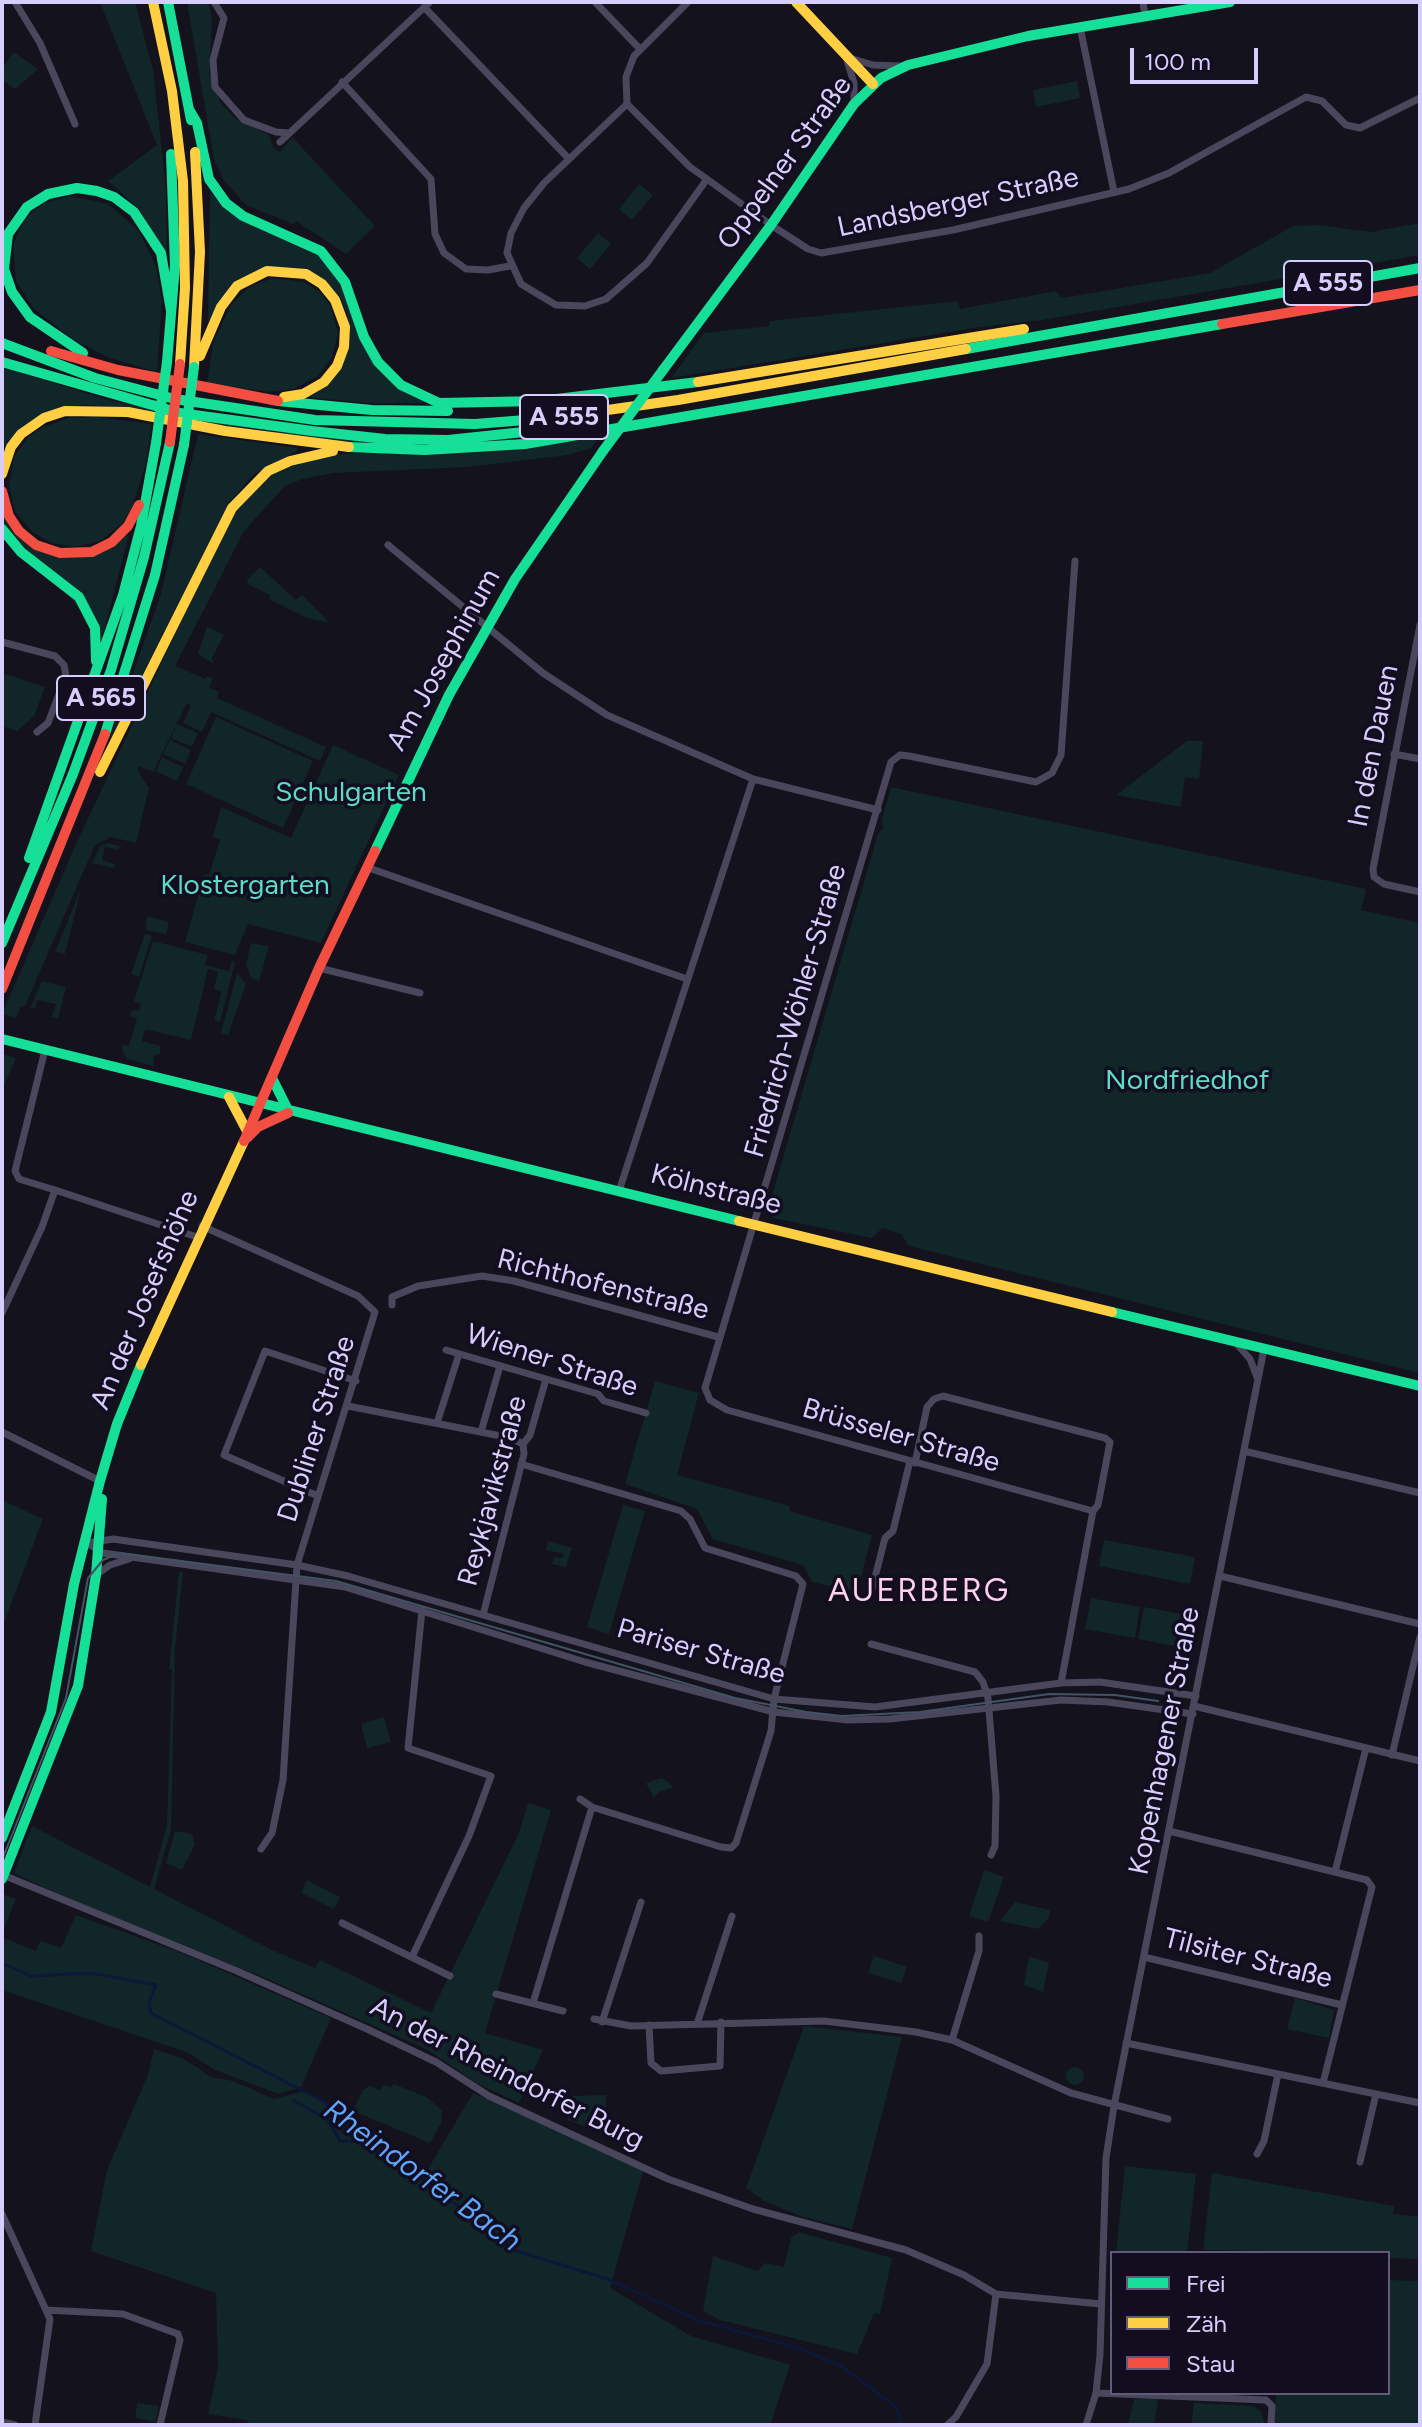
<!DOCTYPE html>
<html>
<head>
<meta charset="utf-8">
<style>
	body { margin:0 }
	#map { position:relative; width:1422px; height:2427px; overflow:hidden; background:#14121c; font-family:Figtree,sans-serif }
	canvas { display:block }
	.frame { position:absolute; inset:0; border:4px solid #d8cefe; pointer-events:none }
	.legend { position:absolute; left:1110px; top:2251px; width:280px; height:144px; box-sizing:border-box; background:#120e20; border:2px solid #615b79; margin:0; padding:10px 14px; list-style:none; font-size:24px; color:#d8cefe }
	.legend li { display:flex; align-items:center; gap:16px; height:40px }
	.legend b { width:40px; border:2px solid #615b79 }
	.scale { position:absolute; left:1130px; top:48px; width:128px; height:36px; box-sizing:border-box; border:4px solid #d8cefe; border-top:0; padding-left:10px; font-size:24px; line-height:28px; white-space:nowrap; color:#d8cefe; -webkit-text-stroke:6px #120e20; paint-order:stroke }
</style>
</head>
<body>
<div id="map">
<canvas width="1422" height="2427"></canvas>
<div class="frame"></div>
<ul class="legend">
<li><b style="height:10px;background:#16e098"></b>Frei</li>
<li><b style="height:10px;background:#ffcf43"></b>Zäh</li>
<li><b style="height:10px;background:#f24e42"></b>Stau</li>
</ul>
<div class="scale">100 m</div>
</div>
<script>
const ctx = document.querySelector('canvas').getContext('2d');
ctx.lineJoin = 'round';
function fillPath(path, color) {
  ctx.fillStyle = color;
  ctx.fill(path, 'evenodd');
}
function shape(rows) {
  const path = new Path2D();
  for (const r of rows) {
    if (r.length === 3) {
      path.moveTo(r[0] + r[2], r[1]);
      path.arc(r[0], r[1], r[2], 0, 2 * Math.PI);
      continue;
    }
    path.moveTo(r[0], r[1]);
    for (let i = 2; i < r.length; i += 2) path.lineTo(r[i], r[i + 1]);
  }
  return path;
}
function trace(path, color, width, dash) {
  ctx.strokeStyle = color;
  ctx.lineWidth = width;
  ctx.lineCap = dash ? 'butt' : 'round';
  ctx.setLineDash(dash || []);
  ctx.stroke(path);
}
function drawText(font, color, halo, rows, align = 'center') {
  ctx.font = font + ' Figtree,sans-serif';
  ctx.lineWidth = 7;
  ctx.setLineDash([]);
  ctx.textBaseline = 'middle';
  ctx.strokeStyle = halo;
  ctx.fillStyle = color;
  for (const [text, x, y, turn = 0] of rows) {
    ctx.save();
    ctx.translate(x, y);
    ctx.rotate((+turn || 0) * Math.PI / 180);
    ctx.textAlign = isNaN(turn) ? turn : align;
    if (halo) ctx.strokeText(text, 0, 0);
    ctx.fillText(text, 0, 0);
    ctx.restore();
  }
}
fillPath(shape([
	[100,2,135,2,153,70,166,188,167,259,138,208,108,181,157,145],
	[187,2,208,2,212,18,209,74,220,102,235,118,268,134,274,148,280,152,292,137,375,226,346,254,296,221,293,224,246,205,224,181,214,160],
	[14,52,38,69,15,89,2,80,2,68],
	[1077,81,1080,98,1036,107,1033,90],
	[639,184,653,195,632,220,619,209],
	[210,192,226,210,317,254,339,276,359,332,424,403,366,403,306,397,333,379,348,316,339,295,269,266,208,321],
	[70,196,108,204,138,230,156,266,162,301,157,372,110,358,74,340,34,309,16,281,13,245,25,219,44,203],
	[1420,223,1420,255,1042,320,980,327,671,378,704,333,769,326,770,321,958,301,960,309,1056,291,1062,298,1210,273,1293,226,1318,225,1371,232],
	[598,233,611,244,590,269,577,258],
	[273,278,304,282,319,291,331,306,338,333,332,357,318,376,294,389,269,392,207,383,213,344,230,306,250,286],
	[2,367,112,401,256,430,381,441,501,441,439,444,339,441,235,429,125,408,84,405,59,408,32,420,15,436,2,457],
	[97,417,152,424,146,463,132,508,122,524,100,541,76,547,51,543,31,531,15,511,9,486,14,457,28,437,43,427,69,418],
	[198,434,297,448,297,451,254,474,229,503,109,741,161,594],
	[599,437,591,448,568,455,468,467,333,473,302,479,285,486,244,531,175,666,205,679,207,676,213,678,209,688,219,692,217,698,326,747,320,761,211,712,202,732,183,723,191,705,187,703,153,772,139,766,137,770,149,788,136,843,111,837,95,845,25,1006,21,1006,16,1018,2,1014,75,846,200,581,234,513,275,471,327,455],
	[2,508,56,556,129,535,101,642,98,627,9,533,2,522],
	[260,567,296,600,302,595,330,623,307,618,269,599,270,595,248,584,247,580],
	[207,626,224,635,212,658,214,664,198,654],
	[2,673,45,687,34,716,17,731,2,726],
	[216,717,313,761,283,828,186,784],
	[177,724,198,733,192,747,171,738],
	[170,740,191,750,185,764,163,754],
	[1187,741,1203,741,1199,779,1185,777,1181,807,1116,795],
	[333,745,399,775,321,943,248,924,235,955,185,942,204,874,209,875,220,840,213,837,221,807,291,838],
	[162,757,183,767,177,781,156,771],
	[891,787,1366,889,1361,910,1420,923,1420,1373,909,1246,901,1234,882,1228,872,1238,773,1218,768,1209,878,834,883,829,882,819],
	[108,843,120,846,118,850,105,847,102,860,115,864,114,868,92,863,100,846],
	[81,889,65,954,55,951,60,940],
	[147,916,169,922,166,934,146,930],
	[145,934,152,936,139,977,131,974],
	[153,941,208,955,205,965,229,971,232,961,235,962,220,1022,214,1020,222,991,214,989,218,972,208,969,191,1040,145,1029,142,1041,161,1046,160,1054,153,1056,154,1066,127,1059,122,1050,123,1045,129,1046,137,1018,130,1016,132,1010,139,1011,141,1004,134,1001],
	[251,943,269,946,259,981,252,979,246,965],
	[237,973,246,984,228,1035,221,1033],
	[42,981,66,987,58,1018,52,1017,56,1004,37,1000,35,1009,30,1008],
	[2,1054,16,1058,2,1090],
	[655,1381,699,1393,677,1475,790,1506,789,1511,872,1535,857,1592,812,1582,803,1565,713,1539,697,1509,625,1484],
	[2,1500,43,1519,2,1628],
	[623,1505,645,1511,609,1634,587,1627],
	[1104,1540,1195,1557,1190,1584,1099,1566],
	[548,1541,572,1548,566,1567,552,1564,554,1557,562,1558,564,1554,546,1550],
	[179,1572,183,1572,175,1649,171,1830,154,1889,274,1951,315,1968,320,1960,431,2013,519,1833,528,1803,551,1810,485,2033,543,2050,519,2103,478,2084,428,2050,263,1977,83,1906,14,1873,32,1826,150,1887,167,1825,172,1670,169,1669],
	[1091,1598,1140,1607,1135,1638,1085,1629],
	[1144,1607,1181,1614,1175,1646,1138,1639],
	[384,1717,391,1742,367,1748,361,1724],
	[662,1778,674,1787,659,1792,654,1798,646,1783],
	[175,1831,192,1834,195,1844,182,1870,166,1863],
	[984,1870,1004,1877,988,1922,969,1916],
	[307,1880,340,1897,334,1909,301,1893],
	[3,1894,16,1899,2,1934,2,1896],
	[1015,1902,1050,1910,1049,1918,1038,1929,1000,1921],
	[76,1915,182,1953,331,2018,301,2087,279,2094,215,2070,189,2053,2,1990,2,1937,36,1951,40,1941,61,1948],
	[874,1956,907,1967,901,1983,868,1973],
	[1029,1956,1049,1963,1043,1992,1024,1985],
	[1295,1998,1334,2010,1329,2038,1287,2029],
	[804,2026,902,2037,852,2229,800,2216,764,2201,746,2188],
	[154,2049,184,2059,211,2077,233,2081,274,2099,304,2091,322,2099,422,2179,473,2093,644,2168,610,2288,691,2336,790,2365,770,2425,249,2425,248,2420,208,2414,218,2368,216,2293,91,2251,107,2170,148,2075],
	[1075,2076,9],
	[394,2084,426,2097,442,2110,441,2123,430,2143,353,2111,363,2090,370,2086,380,2090,384,2085,390,2087],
	[606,2095,606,2135,568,2120,572,2096],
	[1125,2166,1196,2174,1187,2253,1116,2253],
	[1212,2173,1394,2206,1393,2214,1420,2217,1420,2259,1388,2258,1388,2253,1203,2250],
	[799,2232,892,2258,880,2314,874,2313,857,2354,720,2320,703,2311,713,2256,758,2271,765,2263,784,2267,791,2238],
	[1388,2280,1420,2281,1420,2425,1274,2425,1276,2393,1388,2393],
	[1134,2399,1158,2399,1154,2425,1128,2425],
	[137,2403,159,2406,156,2422,135,2418],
	[1194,2403,1253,2406,1261,2411,1265,2425,1191,2425]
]), '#112628');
trace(shape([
	[2,1963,31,1976,91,1973,156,1985,149,2002,151,2013,321,2100,514,2250,607,2279,701,2321,798,2348,840,2365,896,2407,902,2425],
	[293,2100,328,2120,340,2141,372,2141]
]), '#0c1739', 3);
trace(shape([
	[15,2,40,43,75,124],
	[214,2,224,18,213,60,215,87,244,120,276,132,289,133],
	[595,2,639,48],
	[688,2,634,56,626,77,627,104,690,167,771,225,808,249,821,253,953,230,1129,189,1169,173,1306,97,1322,101,1346,125,1360,128,1420,98],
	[1143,2,1145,16],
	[424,7,569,159],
	[1080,27,1114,192],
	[846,57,854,83,854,103],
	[850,58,873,65,901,66],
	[342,82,431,179,435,234,444,253,466,269,488,270,510,266],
	[627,104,544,183,524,208,511,233,507,253,521,284,556,305,585,306,606,299,647,263,707,179],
	[280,142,430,2],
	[388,545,543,673,607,715,753,779,878,810],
	[1075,561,1061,755,1052,773,1036,782,909,756,900,755,891,762,705,1388,710,1400,727,1410,1093,1511],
	[1420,625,1373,869,1374,877,1384,884,1420,892],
	[2,642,55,656,64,665,66,676,48,723,37,732],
	[1394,754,1420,759],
	[366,867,687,979],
	[319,968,420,993],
	[55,1190,197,1237],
	[619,1191,753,779],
	[202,1226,358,1296,375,1312,297,1565,283,1780,272,1833,261,1849],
	[392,1305,392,1297,418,1286,482,1276,514,1281,718,1337],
	[2,1313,42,1227,55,1190,19,1179,15,1171,45,1050],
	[1235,1342,1250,1359,1257,1377],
	[446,1350,598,1394,604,1401,646,1413],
	[348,1406,511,1438,523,1444],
	[437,1423,459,1354],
	[2,1432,100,1481],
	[481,1432,500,1366],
	[1244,1451,1420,1493],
	[915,1463,927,1407,934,1399,943,1396,1105,1438,1110,1442,1098,1505,1093,1511,1061,1683],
	[521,1464,681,1511,690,1519,705,1548,796,1576,803,1584,774,1699,771,1731,736,1843,731,1848,721,1847,592,1807,533,2003],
	[318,1496,224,1455,265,1351,356,1381],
	[96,1575,110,1565,129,1559],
	[1220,1576,1420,1624],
	[871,1593,885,1538,893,1531,910,1461],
	[483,1615,524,1454,523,1444,530,1435,546,1379],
	[871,1644,975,1672,983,1682,988,1698,996,1796,995,1846,991,1855],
	[1194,1706,1420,1761],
	[1193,1714,1108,1702,1061,1700,890,1719,848,1720,774,1712,585,1662,345,1587,103,1553,87,1543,113,1539,297,1565,348,1576,774,1699,875,1707,1061,1683,1100,1682,1196,1696],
	[1392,1755,1420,1637],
	[580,1799,592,1807],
	[1169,1831,1367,1880,1372,1887,1323,2083],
	[1335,1872,1366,1748],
	[3,1875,237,1971,367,2029,436,2062,489,2096,668,2179,753,2209,906,2250,964,2275,996,2294,1101,2304],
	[342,1923,450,1976],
	[412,1957,469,1836,491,1776,408,1748,422,1610],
	[1144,1957,1342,2005],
	[496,1994,563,2011],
	[594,2019,631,2026,824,2021,916,2032,952,2040,1071,2093,1168,2119],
	[602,2022,641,1902],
	[697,2024,732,1916],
	[649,2025,651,2063,661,2071,720,2066,721,2022],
	[952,2040,979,1951,979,1936],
	[1126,2043,1420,2103],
	[1257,2154,1264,2141,1278,2074],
	[1360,2162,1376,2094],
	[2,2214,50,2319,35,2425],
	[46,2310,123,2314,178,2334,180,2340,160,2425],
	[1096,2393,1266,2400,1272,2406,1271,2425],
	[2,2422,15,2425],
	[947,2425,956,2417,987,2364,996,2294],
	[1086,2425,1096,2393,1100,2355,1106,2158,1114,2106,1264,1349]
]), '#4a475d', 7);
trace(shape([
	[168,2,191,120],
	[190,111,197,123,209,179,226,203,243,216,321,251,345,282,364,337,378,362,401,385,439,403,540,401,698,382],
	[2,343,95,378,175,399,315,420,475,424,551,418],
	[966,349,1420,268],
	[83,353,30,317,12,292,4,269,8,234,27,207,48,194,77,188,97,191,114,197,134,212,161,253,171,311],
	[2,362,180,413,312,431,385,439,448,440,580,426],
	[167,362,175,266,171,154],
	[663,370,771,225,854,104,881,78,908,65,1028,36,1230,2],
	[278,401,372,410,448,411],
	[349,447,425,450,525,444,1222,324],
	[2,529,21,552,79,597,95,628,96,661],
	[105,734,155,575,184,445],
	[375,851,449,695,515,579,603,451],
	[29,858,123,595,141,526,156,443],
	[2,943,73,774,111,670,144,557,170,442],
	[2,1039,739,1221],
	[273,1080,289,1112],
	[1112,1312,1420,1386],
	[2,1838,51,1712,74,1584,100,1481,117,1424,141,1365],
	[2,1879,78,1686,96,1575,102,1499]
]), '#16e098', 10);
trace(shape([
	[153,2,172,91,183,181,185,288,180,364],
	[796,2,873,84],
	[200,356,221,307,237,286,267,271,306,274,322,284,335,300,345,327,344,347,337,366,324,382,303,394,284,397],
	[194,367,200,252,195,152],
	[698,382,1024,329],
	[551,418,678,400,966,349],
	[2,474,11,447,21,434,44,418,65,411,128,412,225,431,349,447],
	[100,772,232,508,268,471,290,461,333,451],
	[229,1097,247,1131],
	[739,1221,1112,1312],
	[141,1365,244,1141]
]), '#ffcf43', 10);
trace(shape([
	[1222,324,1420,290],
	[51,351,118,370,278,401],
	[2,491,9,516,19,531,36,545,60,553,92,552,112,542,128,526,139,505],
	[2,989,105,734],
	[247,1138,258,1127,288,1113],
	[244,1141,319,968,375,851]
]), '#f24e42', 10);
trace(shape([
	[2,1860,66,1698,88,1578,103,1560,119,1553,336,1581,735,1698,806,1712,842,1716,920,1712,1049,1694,1115,1695,1158,1701]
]), '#425366', 2);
trace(shape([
	[156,443,167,362],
	[184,445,194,367],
	[603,451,663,370]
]), '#16e098', 10);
trace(shape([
	[170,442,180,364]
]), '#f24e42', 10);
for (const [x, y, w] of [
	[1328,283,88],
	[564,417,88],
	[101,698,88]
]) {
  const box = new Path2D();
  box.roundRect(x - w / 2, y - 22, w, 44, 6);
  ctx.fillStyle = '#120e20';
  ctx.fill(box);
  trace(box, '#d8cefe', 2);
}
drawText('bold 26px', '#d8cefe', null, [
	["A 555",1328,283],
	["A 555",564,417],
	["A 565",101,698]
]);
drawText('28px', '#d8cefe', '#120e20', [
	["Oppelner Straße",785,163,-54],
	["Landsberger Straße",958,203,-12],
	["Am Josephinum",444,660,-61],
	["In den Dauen",1374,746,-79],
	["Friedrich-Wöhler-Straße",796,1011,-74],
	["Kölnstraße",716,1190,14],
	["Richthofenstraße",603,1285,14],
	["An der Josefshöhe",145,1300,-67],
	["Wiener Straße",552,1361,18],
	["Dubliner Straße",317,1429,-72],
	["Brüsseler Straße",901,1436,16],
	["Reykjavikstraße",493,1491,-75],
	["Pariser Straße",701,1652,16],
	["Kopenhagener Straße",1165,1741,-79],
	["Tilsiter Straße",1248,1959,14],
	["An der Rheindorfer Burg",507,2074,27]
]);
drawText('28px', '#5ddbc7', '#120e20', [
	["Schulgarten",351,793],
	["Klostergarten",245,886],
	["Nordfriedhof",1187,1081]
]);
drawText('italic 30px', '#5fa5fb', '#120e20', [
	["Rheindorfer Bach",422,2176,36]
]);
ctx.letterSpacing = '2px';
drawText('32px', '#fed0e9', '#120e20', [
	["AUERBERG",919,1592]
]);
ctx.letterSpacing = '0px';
</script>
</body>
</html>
